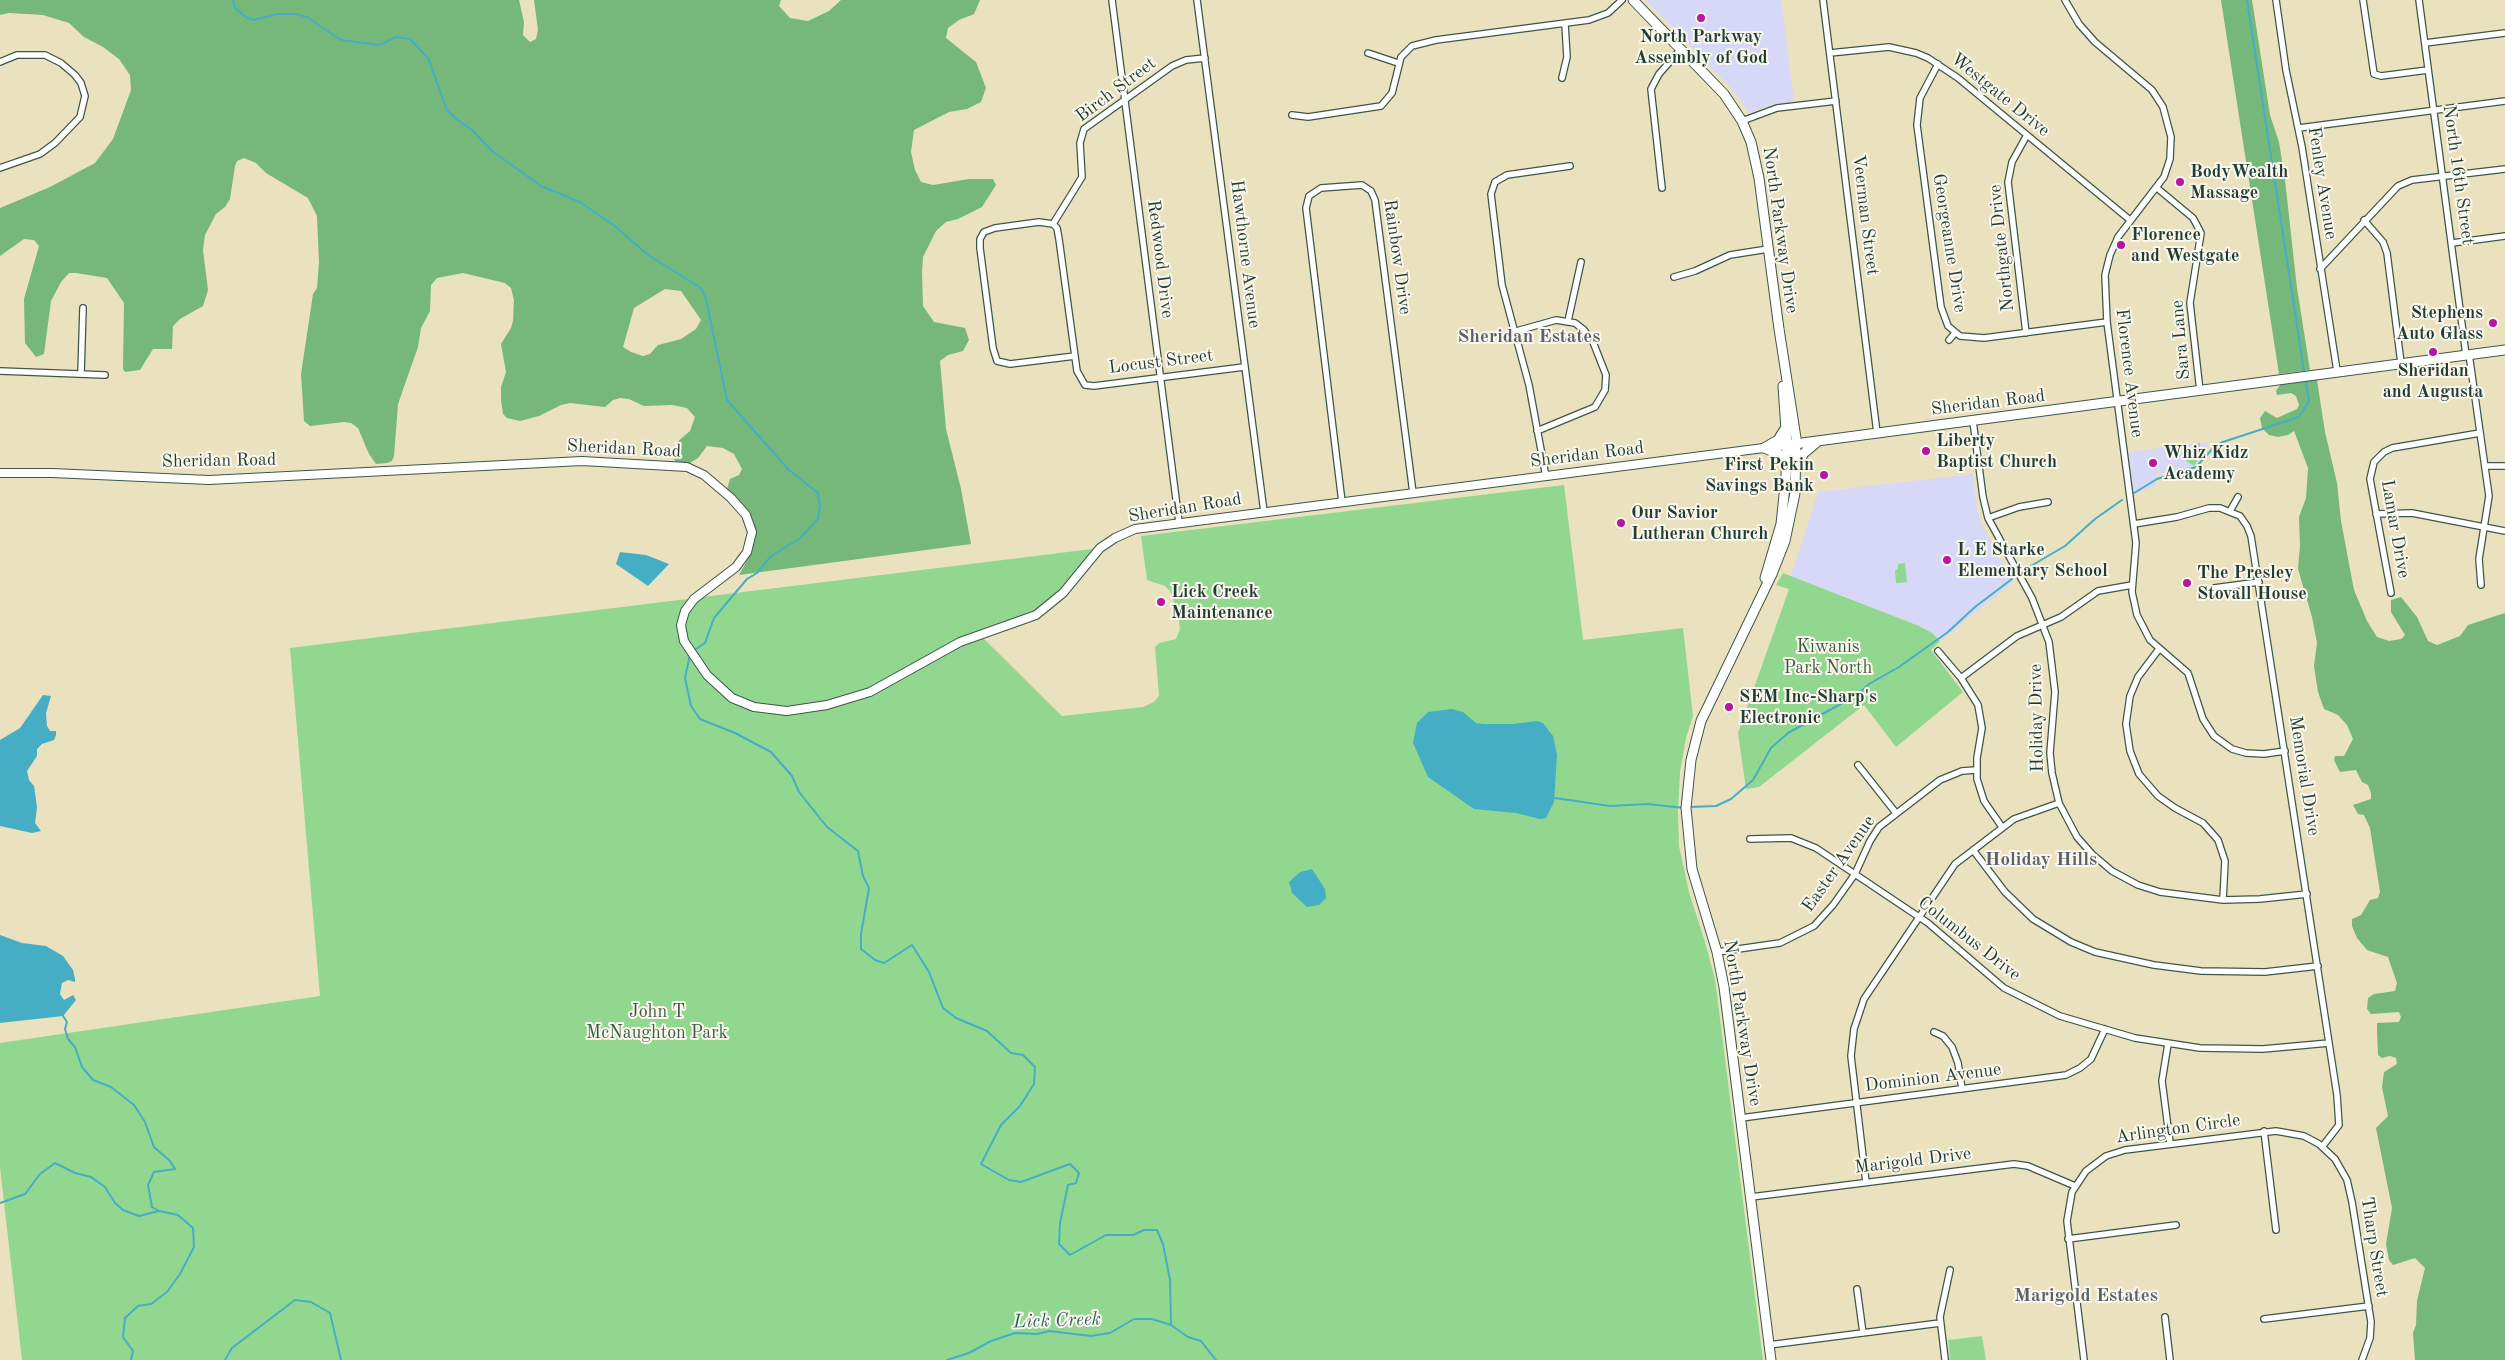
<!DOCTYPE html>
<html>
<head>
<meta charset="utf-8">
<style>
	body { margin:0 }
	canvas { display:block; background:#eae1bf }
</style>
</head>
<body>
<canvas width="2505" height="1360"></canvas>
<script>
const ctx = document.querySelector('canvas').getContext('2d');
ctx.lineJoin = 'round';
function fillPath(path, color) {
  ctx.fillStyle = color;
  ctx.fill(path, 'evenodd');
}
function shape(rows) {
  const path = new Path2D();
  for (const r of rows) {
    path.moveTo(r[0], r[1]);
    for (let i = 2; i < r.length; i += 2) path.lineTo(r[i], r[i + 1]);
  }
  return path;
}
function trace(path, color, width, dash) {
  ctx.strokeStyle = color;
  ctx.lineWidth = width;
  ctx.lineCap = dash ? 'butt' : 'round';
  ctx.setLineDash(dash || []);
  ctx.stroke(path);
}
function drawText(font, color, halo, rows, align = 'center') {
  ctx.font = font + ' "Old Standard TT",serif';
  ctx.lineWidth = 4;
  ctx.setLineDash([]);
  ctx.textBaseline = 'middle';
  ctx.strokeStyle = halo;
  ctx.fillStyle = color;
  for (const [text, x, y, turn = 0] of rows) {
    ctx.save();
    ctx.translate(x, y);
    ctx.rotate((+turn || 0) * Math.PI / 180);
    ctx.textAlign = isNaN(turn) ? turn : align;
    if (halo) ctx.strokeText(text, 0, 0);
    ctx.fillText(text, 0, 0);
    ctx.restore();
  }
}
fillPath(shape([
	[1646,0,1781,0,1794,102,1774,104,1749,113,1730,87],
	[2209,442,2195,466,2182,471,2156,474,2157,484,2134,495,2128,452],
	[1973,474,1977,509,1983,527,2013,582,1940,641,1919,626,1791,576,1818,492]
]), '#d7d7f8');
fillPath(shape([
	[2200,443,2200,449,2204,449,2194,466,2186,461,2192,452,2192,444],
	[1564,485,1583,640,1683,628,1693,716,1686,738,1680,772,1678,813,1679,846,1689,892,1705,942,1715,979,1763,1360,22,1360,0,1167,0,1043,320,996,290,648,1100,548,1048,607,979,634,1062,716,1143,707,1154,702,1159,696,1155,647,1159,643,1176,639,1180,629,1178,614,1170,591,1165,586,1147,580,1141,536],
	[1905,563,1907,582,1896,583,1895,570,1898,569,1898,564],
	[1783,573,1919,626,1932,633,1940,641,1931,650,1963,692,1896,747,1864,705,1759,787,1746,789,1738,733,1789,589,1776,585],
	[1982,1336,1986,1360,1944,1360,1950,1359,1948,1340]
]), '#92d790');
fillPath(shape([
	[0,0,519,0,524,22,523,35,530,42,536,39,538,30,534,0,781,0,779,6,790,18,808,21,829,11,841,0,980,0,974,14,959,20,948,28,946,38,976,62,986,88,981,102,967,109,949,112,914,130,911,152,915,170,921,182,933,185,969,179,993,179,996,185,982,207,958,219,946,222,936,231,923,257,922,272,923,306,934,322,965,328,969,340,963,351,948,355,940,361,946,429,961,489,971,544,739,575,749,557,756,536,753,519,749,513,727,489,730,479,739,475,742,469,734,454,723,448,707,446,698,458,690,463,676,462,672,456,676,443,690,431,695,417,687,408,672,405,644,406,629,399,620,398,613,400,605,407,570,403,561,405,539,416,520,421,507,418,503,414,501,400,501,387,506,372,501,344,511,328,513,321,514,300,511,288,505,283,463,273,437,278,431,285,430,311,421,328,418,347,398,404,394,456,392,461,387,463,376,464,369,454,358,428,351,423,344,422,310,426,304,421,301,374,313,294,317,288,319,262,317,216,308,198,266,173,256,163,244,158,237,161,235,166,230,199,225,207,216,214,205,235,203,250,208,290,203,306,180,319,173,326,172,349,153,349,140,370,125,372,123,369,124,303,107,278,76,273,69,273,61,282,51,301,44,354,36,357,25,343,24,299,39,246,34,240,24,239,0,256,0,208,50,187,95,163,113,139,131,90,130,75,119,59,103,47,84,37,69,23,43,15,9,13,0,15],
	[665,289,681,291,701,320,696,329,681,339,658,345,650,354,643,356,631,352,623,347,634,308],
	[2221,0,2252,0,2270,115,2279,142,2285,180,2297,288,2310,370,2279,374],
	[2317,380,2325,432,2337,483,2341,521,2354,590,2367,621,2377,637,2389,641,2401,639,2405,635,2391,612,2391,600,2401,597,2417,617,2428,641,2437,645,2460,636,2468,625,2505,613,2505,1360,2415,1360,2413,1333,2416,1325,2417,1301,2425,1268,2415,1258,2393,1265,2389,1260,2386,1244,2392,1208,2376,1128,2388,1116,2382,1087,2384,1072,2397,1064,2396,1058,2390,1056,2382,1058,2378,1055,2377,1031,2377,1023,2399,1022,2401,1017,2399,1012,2371,1014,2367,1009,2368,998,2374,994,2395,991,2397,983,2388,957,2367,950,2357,938,2352,926,2352,919,2361,915,2370,900,2378,898,2380,892,2370,828,2364,815,2358,814,2353,805,2371,799,2371,793,2368,785,2362,782,2356,770,2340,772,2334,760,2335,756,2344,756,2353,739,2347,725,2338,715,2324,709,2318,692,2314,666,2317,643,2312,617,2298,569,2300,546,2299,517,2306,498,2308,468,2294,431,2288,435,2278,437,2269,435,2262,428,2260,418,2265,411,2277,418,2297,409,2299,405,2296,396,2291,393,2277,395,2276,391,2280,385]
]), '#75b87a');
fillPath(shape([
	[620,552,646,555,669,564,648,586,616,564],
	[43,695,51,696,46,713,47,726,50,731,56,731,56,735,54,740,42,744,37,749,37,756,27,771,29,780,34,786,37,807,35,823,41,831,32,833,0,826,0,740,20,728],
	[1452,709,1463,712,1476,723,1483,724,1513,724,1537,721,1543,723,1553,736,1557,755,1554,802,1546,818,1540,819,1516,813,1474,809,1428,777,1413,743,1417,723,1428,712],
	[1312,869,1325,889,1326,898,1319,905,1307,907,1292,893,1289,882,1300,872],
	[0,935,22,943,46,946,63,956,73,970,75,979,75,982,68,980,62,983,60,994,64,1000,73,995,76,1000,63,1016,0,1023]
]), '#45aec4');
trace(shape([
	[233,0,235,8,247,18,253,20,278,14,296,14,307,17,341,40,379,45,396,37,410,39,428,58,447,110,456,119,472,130,492,151,541,186,580,202,616,227,648,255,701,288,706,299,727,400,788,469,818,493,820,506,818,519,799,539,771,556,757,573,747,579,714,618,705,643,693,651],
	[2247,0,2304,371],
	[2134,493,2157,479,2196,467,2215,446,2223,442,2299,417,2309,401,2306,381],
	[2024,570,2065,546,2095,519,2122,500],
	[690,655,685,678,691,706,700,719,735,733,771,752,792,776,799,792,827,827,858,851,863,876,869,888,861,934,861,949,875,960,884,963,912,945,929,972,943,1008,956,1018,987,1031,1011,1053,1023,1055,1035,1067,1034,1084,1020,1106,1001,1125,981,1164,1009,1180,1021,1182,1070,1164,1079,1173,1076,1183,1068,1185,1060,1223,1059,1244,1070,1255,1106,1235,1133,1235,1144,1230,1157,1230,1163,1244,1170,1280,1171,1325],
	[1555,798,1610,806,1648,804,1684,808],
	[1689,807,1716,806,1731,799,1753,780,1771,748,1788,733,1857,695,1869,684,1899,667,1948,632,1975,607,2012,579],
	[63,1016,67,1022,65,1029,68,1039,75,1047,82,1067,93,1080,111,1087,134,1105,145,1122,154,1147,170,1161,175,1169,154,1172,148,1185,152,1207,159,1211],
	[0,1203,25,1194,40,1174,55,1163,75,1173,91,1177,105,1187,115,1203,123,1210,139,1216,159,1211,178,1215,193,1228,194,1247,180,1274,167,1292,151,1304,138,1306,125,1318,123,1337,133,1351,131,1360],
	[225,1360,232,1348,295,1300,311,1302,330,1313,341,1360],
	[947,1360,969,1353,991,1341,1015,1333,1037,1334,1049,1331,1091,1336,1110,1333,1134,1319,1152,1319,1171,1325,1188,1337,1201,1341,1216,1360]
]), '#45aec4', 2);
const minor = shape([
	[1112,0,1179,522],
	[1197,0,1264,512],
	[1823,0,1877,433],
	[2065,0,2079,24,2095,42,2152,90,2163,107,2171,137,2170,159,2164,177,2118,237,2110,255,2105,275,2107,322,2136,543,2132,592,2137,615,2150,640,2188,673,2203,719,2214,736,2232,749,2246,753,2264,754,2285,751],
	[2276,0,2286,70,2302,147,2337,371],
	[2363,0,2374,74,2381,76,2428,70],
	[2419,0,2466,355],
	[2425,43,2505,33],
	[1368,53,1398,63],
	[1830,53,1889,47,1916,53,1928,58,1958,78,2130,220],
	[0,62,17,55,45,55,61,63,75,75,81,83,85,96,80,117,55,143,40,154,0,168],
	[1938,64,1920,98,1917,125,1941,307,1948,326,1960,336,1984,338,2107,322],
	[1562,78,1567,57,1565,24],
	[1292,115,1308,117,1381,106,1392,93,1401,57,1412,46,1436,40,1589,20,1608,13,1622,0],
	[1742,121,1777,108,1836,101],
	[2299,128,2505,101],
	[1662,188,1651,89,1659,74,1681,49],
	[2157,188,2193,218,2201,233,2190,303,2200,391],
	[2364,220,2383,242,2387,253,2401,363],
	[1053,224,1082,177,1080,143,1084,129,1172,66,1186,60,1205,58],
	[2452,243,2505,236],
	[2320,269,2398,186,2412,180,2505,169],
	[1674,277,1695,271,1730,255,1768,249],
	[1568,321,1581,262],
	[1513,332,1556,320,1575,323,1584,330,1593,342,1606,375,1605,390,1595,407,1537,431],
	[2026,333,2008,182,2012,162,2027,135],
	[1949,340,1955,333],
	[2469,354,2489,496,2479,559,2481,585],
	[1075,356,1010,364,997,361,993,348,980,248,980,239,984,232,995,228,1039,222,1053,224,1057,228,1059,239,1077,371,1085,385,1094,386,1244,367],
	[0,371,105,375],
	[81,374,83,308],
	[1973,421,1983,497,1988,518,2032,598,2049,642,2055,692,2050,753,2052,773,2059,803,2077,837,2092,854,2112,871,2138,885,2160,892,2223,900,2260,899,2307,894],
	[2485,466,2505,466],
	[1546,477,1529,385,1502,285,1491,194,1495,182,1507,175,1570,166],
	[1342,502,1306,208,1309,196,1321,188,1362,185,1371,191,1375,200,1413,493],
	[2230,511,2238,497],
	[2376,514,2412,513,2505,531],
	[1988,518,2019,507,2048,502],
	[2134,524,2177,517,2209,508,2220,508,2240,516,2247,526,2251,536,2337,1095,2339,1125,2322,1147],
	[2214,588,2259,582],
	[2391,593,2370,479,2374,462,2384,452,2392,448,2480,433],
	[2159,649,2138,677,2130,696,2126,724,2130,751,2139,774,2158,796,2175,808,2203,823,2218,840,2225,861,2223,900],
	[1938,651,1961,678,1978,705,1982,728,1977,758,1977,779,1984,801,2002,827],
	[1961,678,2017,636,2061,617,2098,591,2132,585],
	[1858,765,1896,813],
	[1750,839,1791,838,1816,848,1928,923,2004,988,2060,1016,2135,1038,2200,1048,2263,1049,2329,1043],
	[1973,850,2005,892,2033,919,2071,942,2095,952,2154,965,2201,971,2265,972,2318,966],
	[1717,952,1780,943,1814,926,1833,905,1855,874,1870,841,1879,827,1940,780,1962,771,1976,770],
	[1934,1032,1943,1036,1952,1047,1958,1063,1962,1089],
	[2168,1044,2162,1081,2170,1143],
	[1741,1118,2066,1075,2080,1068,2091,1059,2105,1029],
	[2264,1131,2276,1230],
	[1866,1182,1851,1056,1854,1029,1864,999,1955,864,2014,819,2059,803],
	[1751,1197,2014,1164,2028,1166,2075,1186],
	[2068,1239,2176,1225],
	[1857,1289,1863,1333],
	[2165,1317,2170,1360],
	[2264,1319,2369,1306],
	[1769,1345,1940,1323],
	[1945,1359,1940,1317,1950,1270],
	[2084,1360,2067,1221,2072,1192,2086,1171,2106,1156,2125,1150,2276,1131,2304,1136,2319,1144,2335,1159,2347,1180,2352,1202,2371,1322,2370,1338,2362,1360]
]);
const tertiary = shape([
	[0,473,52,473,209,480,582,461,687,467,704,475,731,498,746,515,752,532,747,552,736,567,694,599,685,611,681,625,684,641,707,675,732,698,754,707,787,711,827,705,870,692,960,642,1036,615,1063,593,1100,548,1115,538,1135,529,1787,445]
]);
const secondary = shape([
	[1633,0,1724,94,1742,121,1751,142,1759,178,1779,329,1796,438,1795,493,1785,541,1772,574,1701,721,1691,760,1686,808,1692,869,1717,952,1724,987,1771,1360],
	[1787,445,2505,350],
	[1764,448,1778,440,1786,427],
	[1764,448,1779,454,1786,464],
	[1797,465,1804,453,1816,443],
	[1765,578,1781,524,1786,476,1787,445,1783,386]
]);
trace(minor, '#3d5649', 8);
trace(tertiary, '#3d5649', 10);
trace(secondary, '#3d5649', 11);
trace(minor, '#fff', 5.5);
trace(tertiary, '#fff', 8);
trace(secondary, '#fff', 9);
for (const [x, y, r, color] of [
	[1701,18,5,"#b5179e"],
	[2180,182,5,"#b5179e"],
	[2121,245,5,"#b5179e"],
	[2493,323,5,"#b5179e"],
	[2433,352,5,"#b5179e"],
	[1926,451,5,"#b5179e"],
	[2153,463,5,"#b5179e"],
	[1824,475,5,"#b5179e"],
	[1621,523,5,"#b5179e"],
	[1947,560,5,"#b5179e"],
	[2187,583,5,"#b5179e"],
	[1161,602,5,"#b5179e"],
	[1729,707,5,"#b5179e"]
]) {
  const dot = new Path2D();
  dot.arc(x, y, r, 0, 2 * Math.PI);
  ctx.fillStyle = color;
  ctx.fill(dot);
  trace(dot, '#fbf7ec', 2);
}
drawText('bold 18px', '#1f3d34', '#fbf7ec', [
	["North Parkway",1701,37,"center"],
	["Assembly of God",1701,58,"center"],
	["BodyWealth",2190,172],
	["Massage",2190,193],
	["Florence",2131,235],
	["and Westgate",2131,256],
	["Stephens",2483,313,"right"],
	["Auto Glass",2483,334,"right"],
	["Sheridan",2433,371,"center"],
	["and Augusta",2433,392,"center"],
	["Liberty",1936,441],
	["Baptist Church",1936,462],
	["Whiz Kidz",2163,453],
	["Academy",2163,474],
	["First Pekin",1814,465,"right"],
	["Savings Bank",1814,486,"right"],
	["Our Savior",1631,513],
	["Lutheran Church",1631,534],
	["L E Starke",1957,550],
	["Elementary School",1957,571],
	["The Presley",2197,573],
	["Stovall House",2197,594],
	["Lick Creek",1171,592],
	["Maintenance",1171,613],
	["SEM Inc-Sharp's",1739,697],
	["Electronic",1739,718]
], 'left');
drawText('18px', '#1f3d34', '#fbf7ec', [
	["Birch Street",1116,90,-37],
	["Westgate Drive",2000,95,39],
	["North 16th Street",2458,175,82],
	["Fenley Avenue",2322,183,81],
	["Veerman Street",1865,215,83],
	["North Parkway Drive",1780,230,82],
	["Georgeanne Drive",1949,243,81],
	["Northgate Drive",2002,248,-96],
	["Hawthorne Avenue",1245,254,83],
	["Rainbow Drive",1397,257,82],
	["Redwood Drive",1160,259,83],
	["Sara Lane",2181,340,-95],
	["Locust Street",1161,362,-7],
	["Florence Avenue",2129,373,83],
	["Sheridan Road",1988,403,-7],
	["Sheridan Road",624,449,3],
	["Sheridan Road",1587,455,-7],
	["Sheridan Road",219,461,-1],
	["Sheridan Road",1185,508,-9],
	["Lamar Drive",2395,529,80],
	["Holiday Drive",2037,718,-91],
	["Memorial Drive",2304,776,81],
	["Easter Avenue",1839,864,-55],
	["Columbus Drive",1969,939,38],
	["North Parkway Drive",1742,1023,81],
	["Dominion Avenue",1933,1078,-7],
	["Arlington Circle",2178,1129,-8],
	["Marigold Drive",1913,1161,-7],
	["Tharp Street",2374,1247,81]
]);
drawText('18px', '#365c46', '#fbf7ec', [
	["Kiwanis",1828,647],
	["Park North",1828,668],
	["John T",657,1012],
	["McNaughton Park",657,1033]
]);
drawText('bold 19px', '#59626b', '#fbf7ec', [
	["Sheridan Estates",1529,337],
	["Holiday Hills",2041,860],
	["Marigold Estates",2086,1296]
]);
drawText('italic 19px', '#2a5f5f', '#fbf7ec', [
	["Lick Creek",1057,1321,-2]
]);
</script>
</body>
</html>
